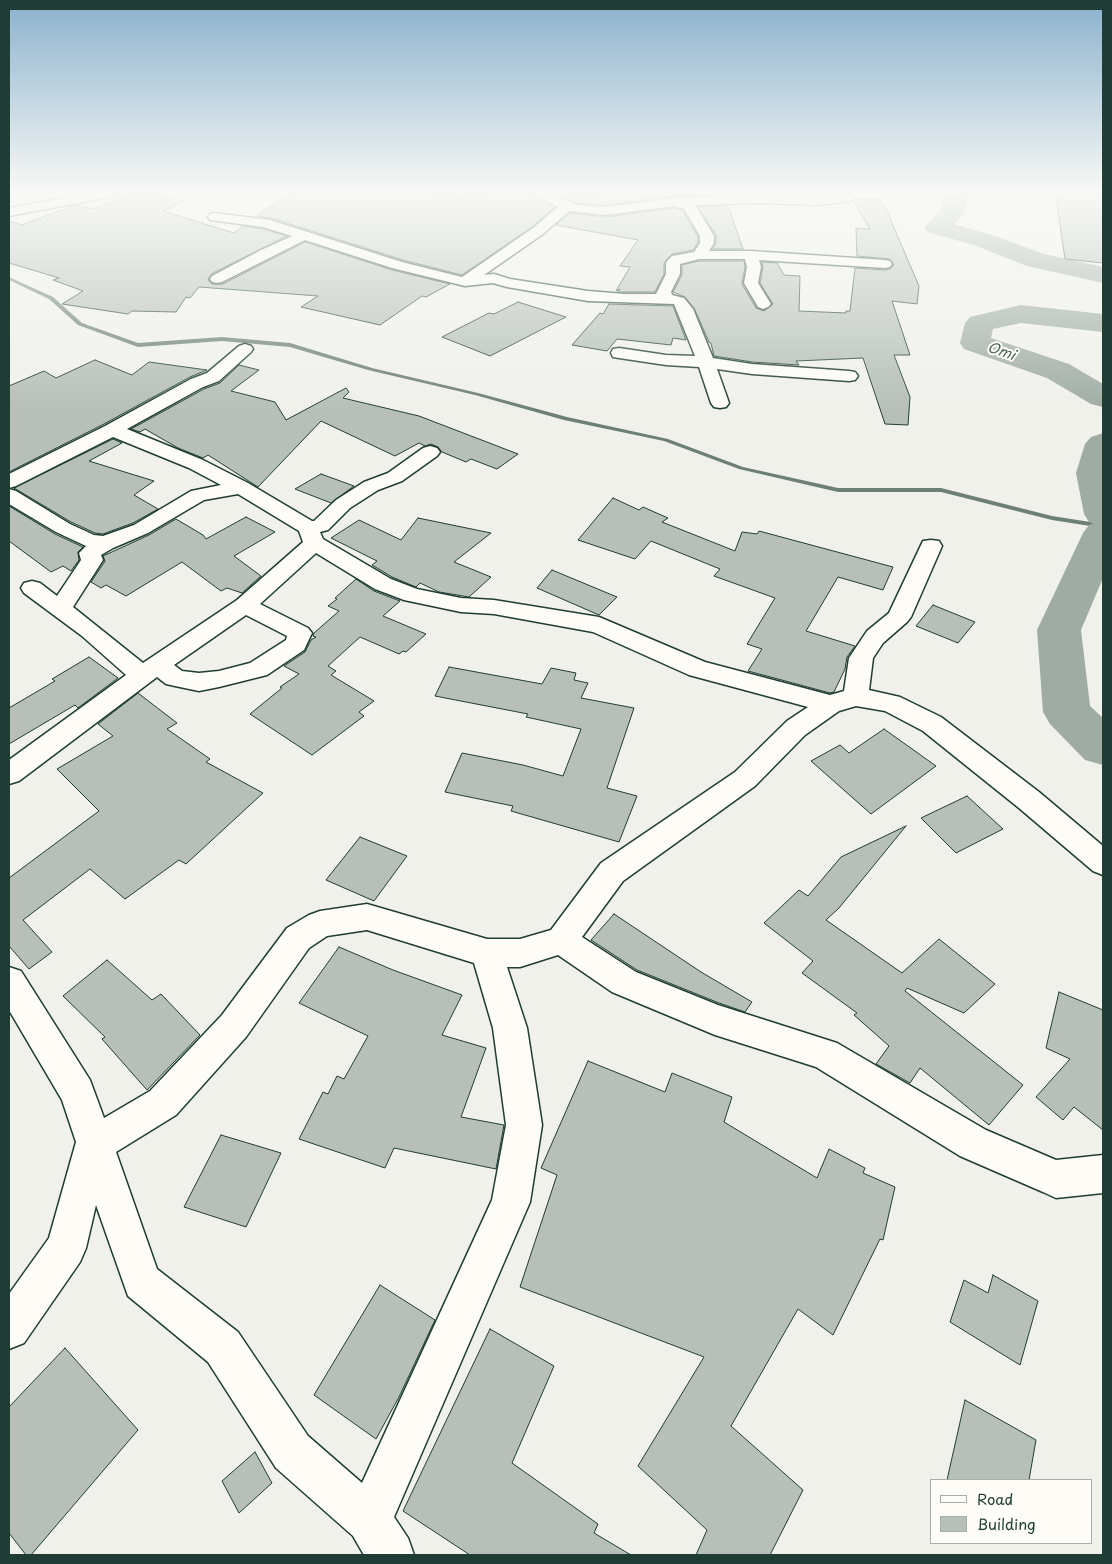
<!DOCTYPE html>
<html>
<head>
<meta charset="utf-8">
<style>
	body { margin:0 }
	#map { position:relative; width:1112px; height:1564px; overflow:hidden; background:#f0f1eb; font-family:"Playpen Sans",sans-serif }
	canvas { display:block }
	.frame { position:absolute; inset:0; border:10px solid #1f3d34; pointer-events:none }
	.legend { position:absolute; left:930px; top:1479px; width:162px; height:65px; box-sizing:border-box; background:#fdfcf7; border:1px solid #a4b0a9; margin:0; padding:6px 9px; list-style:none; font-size:15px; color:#1f3d34 }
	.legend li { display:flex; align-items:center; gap:10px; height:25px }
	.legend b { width:25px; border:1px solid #a4b0a9 }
</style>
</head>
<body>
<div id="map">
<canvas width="1112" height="1564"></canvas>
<div class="frame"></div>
<ul class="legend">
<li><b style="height:6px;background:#fdfcf7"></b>Road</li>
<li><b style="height:14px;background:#b6bfb8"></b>Building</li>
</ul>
</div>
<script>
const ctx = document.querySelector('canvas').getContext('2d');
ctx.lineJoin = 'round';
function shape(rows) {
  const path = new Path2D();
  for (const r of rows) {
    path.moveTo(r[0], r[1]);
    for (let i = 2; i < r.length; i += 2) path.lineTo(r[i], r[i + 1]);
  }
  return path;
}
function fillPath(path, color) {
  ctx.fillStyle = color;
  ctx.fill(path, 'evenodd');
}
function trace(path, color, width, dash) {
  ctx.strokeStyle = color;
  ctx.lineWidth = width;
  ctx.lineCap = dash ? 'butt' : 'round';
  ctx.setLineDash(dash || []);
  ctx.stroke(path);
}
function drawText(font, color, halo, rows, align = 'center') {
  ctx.font = font + ' "Playpen Sans",sans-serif';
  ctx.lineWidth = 4;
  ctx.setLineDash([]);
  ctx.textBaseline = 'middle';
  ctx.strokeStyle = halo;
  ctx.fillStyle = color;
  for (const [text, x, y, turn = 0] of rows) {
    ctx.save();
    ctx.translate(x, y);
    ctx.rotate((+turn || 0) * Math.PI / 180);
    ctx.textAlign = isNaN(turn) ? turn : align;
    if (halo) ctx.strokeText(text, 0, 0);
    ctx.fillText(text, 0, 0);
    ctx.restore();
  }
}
fillPath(shape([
	[9,277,53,297,82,323,138,343,222,337,290,343,372,368,478,393,567,417,668,439,743,467,838,488,941,488,1052,516,1103,524,1103,528,1052,520,941,492,838,492,739,469,664,441,564,420,475,395,368,370,290,347,222,341,138,347,78,325,49,299,9,280,9,277]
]), '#6c8077');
fillPath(shape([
	[942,191,967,192,965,213,954,224,992,235,1044,254,1103,267,1103,283,1027,266,974,245,927,232,924,227,941,210,943,194,942,191],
	[1021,305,1103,314,1103,332,1021,323,993,329,991,338,1069,364,1103,384,1103,407,1091,404,1047,378,964,349,960,343,965,323,970,317,1021,305],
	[1103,433,1103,578,1081,630,1090,706,1103,718,1103,765,1085,760,1050,724,1043,712,1037,630,1083,533,1089,525,1094,523,1089,522,1084,514,1076,473,1085,444,1091,437,1103,433]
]), '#9faca4');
const building = shape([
	[294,191,418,191,461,197,466,193,478,195,485,191,516,191,528,193,555,207,532,227,462,275,403,260,271,218,257,216,294,191],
	[594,191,719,191,722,194,674,196,606,205,577,203,556,194,558,192,594,196,594,191],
	[1055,191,1103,191,1103,263,1065,259,1055,191],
	[138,192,184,201,163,211,234,233,243,226,263,229,287,236,211,274,208,280,212,284,223,284,305,242,392,270,450,284,426,297,422,296,380,325,301,307,318,296,199,287,190,298,186,297,176,312,132,311,128,314,62,304,83,291,53,280,59,278,9,263,9,221,22,225,75,205,92,209,138,192],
	[855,199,880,199,886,209,919,286,917,304,892,301,910,355,894,355,910,397,908,425,885,424,863,358,796,361,799,365,752,362,714,356,711,343,709,342,694,308,685,297,673,292,682,275,682,265,699,261,744,261,745,267,742,284,756,308,764,311,773,304,760,283,763,267,762,262,777,263,784,275,800,276,799,311,846,313,846,311,850,311,855,268,885,270,890,269,894,265,890,259,857,256,856,228,870,229,853,201,855,199],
	[728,206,743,249,712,249,716,243,716,235,698,207,728,206],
	[674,208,683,211,698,237,698,242,693,250,672,254,667,259,664,263,664,274,655,292,618,292,620,289,616,291,630,267,620,266,638,240,556,225,570,213,606,217,674,208],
	[518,302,566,317,490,356,442,337,489,313,494,314,518,302],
	[609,304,673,306,686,340,673,338,671,345,617,339,607,351,572,345,600,313,603,314,609,304],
	[95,360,132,375,149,362,207,370,190,377,104,424,9,472,9,386,44,371,56,378,95,360],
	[239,365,259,370,231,391,275,402,286,420,346,388,349,392,343,398,419,416,518,454,497,469,471,459,466,462,442,452,438,447,431,444,425,446,419,443,395,456,321,421,258,487,208,455,203,458,178,448,145,429,140,432,131,429,204,389,220,383,239,365],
	[113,439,122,443,89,461,154,481,134,495,158,509,133,523,103,534,95,533,71,522,14,488,113,439],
	[321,474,354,486,331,503,295,489,321,474],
	[613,498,639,510,643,507,668,518,662,522,735,551,742,532,757,534,759,531,893,567,883,590,838,577,806,631,855,646,847,657,845,669,834,692,830,693,748,671,762,649,747,644,775,598,714,576,720,569,651,541,635,559,578,540,613,498],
	[9,506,55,534,83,547,78,552,79,560,71,571,63,566,51,572,9,541,9,506],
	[246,517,275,532,234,556,261,576,242,593,227,588,221,591,182,562,126,596,106,585,101,588,91,582,105,561,103,556,149,535,176,519,203,535,206,539,246,517],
	[418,518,491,533,454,562,491,577,469,597,439,592,420,583,416,587,392,577,372,565,377,561,331,538,359,520,401,540,418,518],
	[552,570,617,597,599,615,537,588,552,570],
	[356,579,374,591,400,601,383,616,426,634,406,652,403,651,399,654,360,637,328,666,336,671,331,675,374,701,359,712,364,716,312,755,250,714,282,688,280,687,299,674,284,666,305,652,311,640,316,637,313,636,314,633,339,611,328,606,337,599,335,598,356,579],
	[933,605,975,622,958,643,916,626,933,605],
	[89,657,118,678,78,708,75,705,9,744,9,708,55,681,52,679,89,657],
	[449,667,542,684,551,668,576,673,574,680,588,683,581,698,634,708,607,788,637,796,619,842,511,811,513,806,445,792,462,753,523,765,563,776,581,729,526,717,528,714,435,696,449,667],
	[138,693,177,723,167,729,210,759,206,762,263,793,186,864,179,860,125,899,90,869,23,920,52,952,29,969,9,946,9,878,99,811,57,769,113,736,98,724,138,693],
	[884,729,936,766,871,814,811,761,840,745,849,753,884,729],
	[967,796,1003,829,956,853,921,818,967,796],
	[906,826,839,908,826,920,902,973,939,939,995,984,964,1013,907,988,905,991,1023,1085,989,1125,920,1068,910,1083,876,1064,889,1046,854,1015,857,1013,802,973,813,961,764,923,799,890,808,896,841,857,906,826],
	[360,837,407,856,374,901,326,880,360,837],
	[614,914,701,972,752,1002,745,1012,719,1003,637,970,591,940,614,914],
	[339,947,393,970,462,995,442,1035,486,1048,461,1117,504,1125,496,1169,394,1148,385,1168,299,1139,323,1092,328,1094,337,1076,344,1079,368,1036,299,1003,339,947],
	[107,960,152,1000,161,994,200,1035,147,1090,102,1039,105,1037,63,996,107,960],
	[1059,992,1103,1010,1103,1130,1074,1107,1063,1120,1036,1097,1070,1059,1046,1048,1059,992],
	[588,1061,665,1092,672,1073,732,1097,724,1122,817,1178,829,1149,865,1168,863,1173,895,1187,883,1240,880,1239,833,1335,798,1309,731,1426,803,1490,770,1555,696,1555,707,1530,638,1466,704,1357,520,1287,557,1175,541,1168,588,1061],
	[221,1135,281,1153,246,1227,184,1207,221,1135],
	[993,1275,1038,1301,1020,1365,950,1322,964,1280,988,1293,993,1275],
	[380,1285,435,1320,399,1397,376,1439,314,1395,380,1285],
	[490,1329,554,1366,512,1463,598,1524,594,1533,631,1555,470,1555,403,1511,490,1329],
	[65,1348,138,1430,31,1555,26,1555,9,1533,9,1407,65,1348],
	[965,1400,1036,1440,1029,1480,947,1480,965,1400],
	[255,1452,272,1483,239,1513,222,1481,255,1452]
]);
fillPath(building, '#b6bfb8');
trace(building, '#1f3d34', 1);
const street = shape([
	[101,191,126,191,120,195,9,216,9,208,101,191],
	[529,191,545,191,577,205,606,207,674,198,759,195,818,197,851,195,853,198,851,201,818,205,759,203,695,205,714,236,714,243,709,251,751,251,885,260,890,261,892,264,890,267,885,268,759,260,761,267,758,283,771,304,768,307,763,309,758,307,744,283,747,267,745,259,699,259,680,264,680,274,671,292,672,295,684,298,693,309,713,358,752,364,849,371,855,372,858,376,855,380,849,381,752,374,717,369,729,403,726,407,720,408,714,407,711,403,699,367,666,365,619,358,613,357,611,353,613,349,619,348,666,355,695,356,674,304,588,301,507,287,493,283,465,286,392,268,305,240,222,282,217,283,212,282,210,279,212,276,259,251,292,236,263,227,210,220,208,217,210,214,215,213,270,220,402,262,462,277,533,228,558,207,531,194,529,191],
	[674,206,684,209,700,236,700,243,694,252,672,256,668,260,666,263,666,274,656,294,625,294,588,291,510,279,494,274,484,275,543,234,569,211,606,215,674,206],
	[245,344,251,346,253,349,251,352,219,381,203,387,127,429,203,460,248,483,312,521,314,521,336,500,364,482,388,473,423,448,430,446,437,448,440,452,437,456,402,481,378,490,350,508,328,530,320,532,323,539,391,579,417,589,461,598,494,600,599,617,705,662,830,695,844,691,849,658,867,631,889,613,923,541,931,540,939,541,942,546,911,617,907,622,883,643,873,658,869,690,900,697,941,717,1039,792,1103,846,1103,875,1093,871,1019,808,923,731,885,711,856,706,839,711,805,735,755,786,623,881,582,937,636,972,718,1005,837,1043,986,1130,1056,1160,1103,1155,1103,1193,1056,1198,1043,1192,960,1156,816,1067,715,1035,612,992,558,955,520,967,507,967,527,1028,542,1125,530,1202,394,1517,408,1538,414,1555,364,1555,353,1536,276,1468,208,1362,128,1296,96,1205,86,1248,80,1262,24,1343,9,1349,9,1294,49,1238,76,1142,62,1100,9,1010,9,967,21,971,90,1080,104,1118,150,1091,222,1015,287,928,309,915,320,911,367,904,487,939,520,939,551,930,601,863,735,772,787,721,808,707,689,675,593,632,494,614,461,612,404,600,375,589,316,553,260,604,308,628,312,633,304,650,267,675,219,687,199,691,175,686,166,684,157,677,19,781,9,784,9,760,126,675,82,636,24,593,21,588,24,583,32,581,40,583,57,596,81,560,79,553,86,546,56,532,9,504,9,489,16,491,70,524,94,535,103,536,134,525,191,491,221,485,189,468,113,437,16,486,9,488,9,474,105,426,191,379,207,373,239,346,245,344],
	[238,494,299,531,303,542,237,600,143,663,73,607,103,560,101,555,113,548,148,533,204,500,238,494],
	[246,615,287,636,286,640,250,663,219,671,199,673,182,671,174,665,246,615],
	[367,930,474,963,493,1028,506,1125,492,1200,362,1483,308,1436,238,1332,157,1269,116,1152,176,1115,246,1037,309,948,327,936,367,930]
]);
trace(street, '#1f3d34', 3);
fillPath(street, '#fdfcf7');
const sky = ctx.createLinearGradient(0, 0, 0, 410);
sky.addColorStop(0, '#8bb1cd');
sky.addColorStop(0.47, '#f8f9f6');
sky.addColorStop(1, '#f8f9f600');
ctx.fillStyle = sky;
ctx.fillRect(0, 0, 1112, 410);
drawText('italic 14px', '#455e56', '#fdfcf7', [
	["Omi",1001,352,19]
]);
</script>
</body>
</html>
